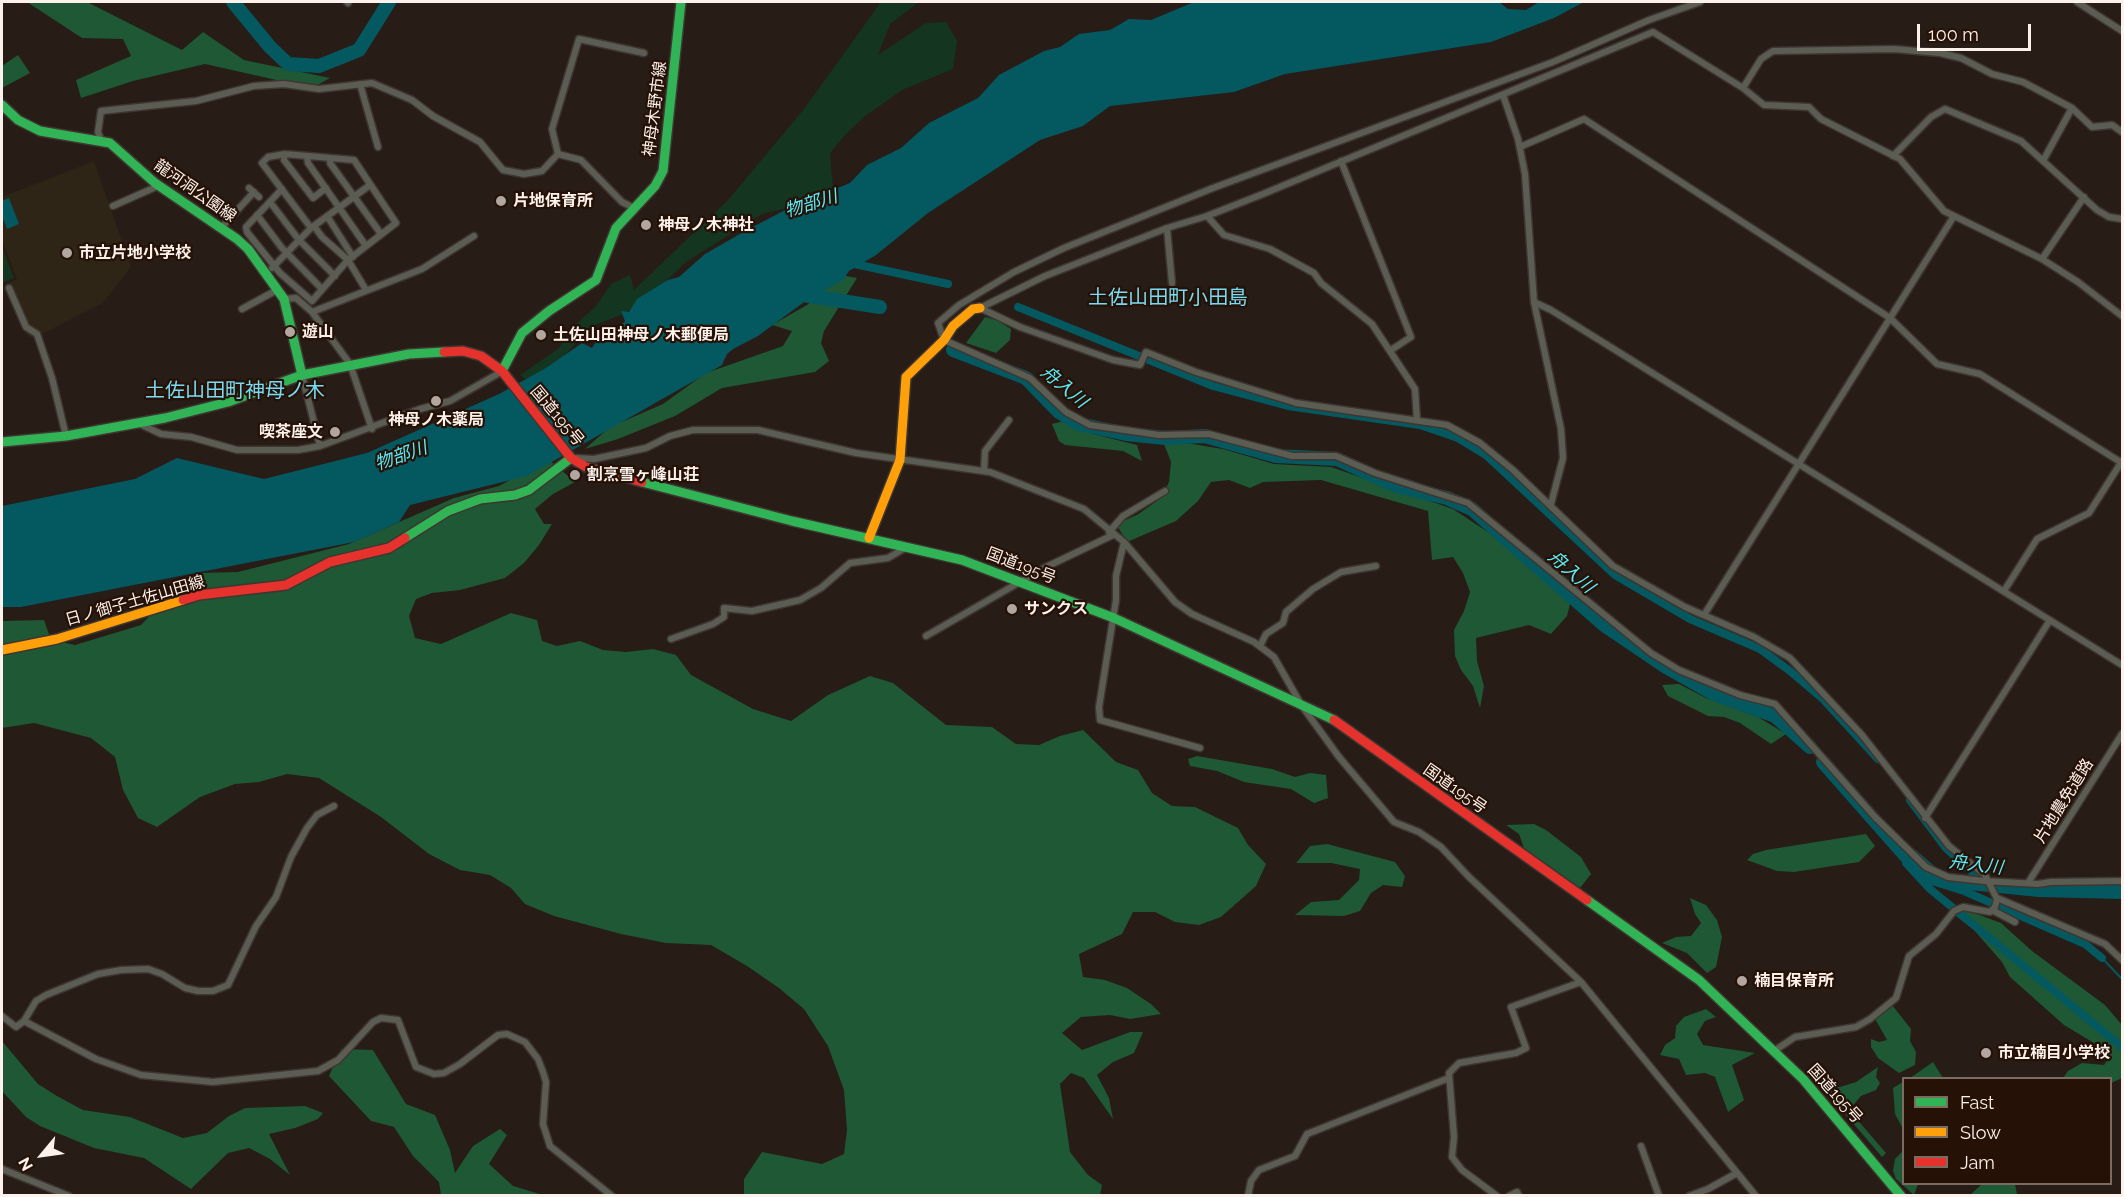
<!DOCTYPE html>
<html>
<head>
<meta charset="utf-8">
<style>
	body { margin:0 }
	#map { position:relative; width:2124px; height:1197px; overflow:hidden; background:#271c16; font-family:Raleway,sans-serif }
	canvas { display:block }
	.frame { position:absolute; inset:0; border:3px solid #fdf1eb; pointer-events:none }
	.legend { position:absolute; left:1902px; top:1077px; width:210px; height:108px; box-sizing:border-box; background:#251105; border:2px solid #7b6b61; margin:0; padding:8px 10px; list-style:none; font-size:18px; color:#fdf1eb }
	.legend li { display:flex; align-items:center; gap:12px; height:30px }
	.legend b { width:30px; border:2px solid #7b6b61 }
	.north { position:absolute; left:12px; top:1125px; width:60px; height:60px; -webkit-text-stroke:4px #251105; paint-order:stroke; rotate:241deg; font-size:16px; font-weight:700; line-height:24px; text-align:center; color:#fdf1eb }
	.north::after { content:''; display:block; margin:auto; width:21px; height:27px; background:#fdf1eb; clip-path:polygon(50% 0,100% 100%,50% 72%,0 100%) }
	.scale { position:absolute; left:1917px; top:24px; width:114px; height:27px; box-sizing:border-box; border:3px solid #fdf1eb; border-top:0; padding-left:8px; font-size:18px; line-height:21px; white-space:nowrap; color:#fdf1eb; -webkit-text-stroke:4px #251105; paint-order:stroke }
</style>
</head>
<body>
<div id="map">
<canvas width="2124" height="1197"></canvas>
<div class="frame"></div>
<ul class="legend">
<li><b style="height:8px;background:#30b455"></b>Fast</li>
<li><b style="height:8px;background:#ff9f0a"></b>Slow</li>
<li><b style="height:8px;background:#e5322d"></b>Jam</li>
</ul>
<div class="north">N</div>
<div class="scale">100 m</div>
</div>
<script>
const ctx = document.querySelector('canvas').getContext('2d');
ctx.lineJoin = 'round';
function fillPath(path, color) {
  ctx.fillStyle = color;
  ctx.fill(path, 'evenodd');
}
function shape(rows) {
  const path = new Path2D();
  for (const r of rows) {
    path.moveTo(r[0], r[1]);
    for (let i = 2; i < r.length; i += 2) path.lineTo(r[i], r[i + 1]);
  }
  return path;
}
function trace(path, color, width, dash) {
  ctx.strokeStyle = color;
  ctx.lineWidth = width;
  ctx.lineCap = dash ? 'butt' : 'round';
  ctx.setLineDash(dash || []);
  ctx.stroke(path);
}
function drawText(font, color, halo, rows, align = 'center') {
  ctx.font = font + ' Raleway,"Noto Sans JP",sans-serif';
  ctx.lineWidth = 4.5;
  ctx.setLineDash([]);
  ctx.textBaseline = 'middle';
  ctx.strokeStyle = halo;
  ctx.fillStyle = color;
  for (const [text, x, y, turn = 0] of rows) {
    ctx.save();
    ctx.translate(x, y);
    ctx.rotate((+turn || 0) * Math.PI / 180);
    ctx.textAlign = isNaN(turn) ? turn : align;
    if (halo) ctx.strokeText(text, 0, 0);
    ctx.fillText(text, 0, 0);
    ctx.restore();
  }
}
fillPath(shape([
	[94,161,131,267,103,303,46,332,28,338,6,284,17,279,2,240,2,197]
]), '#2e2516');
fillPath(shape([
	[881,2,919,2,890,24,878,55,926,23,946,22,957,41,953,69,902,90,864,117,846,134,830,153,833,189,803,204,762,214,686,262,656,291,626,313,590,327,559,362,528,381,520,375,558,349,573,327,596,306,611,284,630,275,634,290,729,199,804,109],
	[2,247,14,278,2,283]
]), '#143620');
fillPath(shape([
	[27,2,87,2,182,50,203,32,244,60,330,78,312,88,205,64,133,81,81,98,76,80,131,56,123,39,82,38],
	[18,55,30,73,2,88,2,66],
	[841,275,857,278,824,331,821,343,829,361,815,372,722,388,675,416,618,439,585,449,610,427,663,404,706,373,783,346,792,331,772,325,807,305],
	[985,317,997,320,1011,329,1010,340,996,353,966,343],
	[1064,421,1093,434,1137,445,1142,461,1123,451,1065,445,1059,441,1052,424],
	[1186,443,1223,449,1274,464,1331,467,1453,509,1509,546,1570,604,1567,616,1551,634,1529,625,1476,638,1477,661,1484,686,1480,708,1473,686,1461,670,1455,656,1454,630,1464,611,1470,592,1463,573,1453,557,1432,560,1428,511,1321,480,1263,482,1250,488,1229,480,1211,482,1198,501,1176,521,1127,542,1116,524,1137,515,1161,498,1169,482,1171,462,1164,444],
	[548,459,575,482,553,494,535,509,544,524,552,524,539,545,524,563,505,578,460,590,432,593,416,599,409,616,415,638,441,644,511,613,537,620,542,641,557,646,580,641,603,650,626,652,653,649,676,655,691,675,753,709,791,721,828,695,870,676,893,683,946,725,992,727,1016,744,1039,745,1060,736,1083,730,1116,762,1138,770,1152,793,1172,806,1195,807,1238,828,1248,845,1266,864,1256,886,1221,917,1199,925,1175,922,1155,912,1133,912,1122,934,1079,954,1083,977,1105,980,1127,988,1151,1004,1161,1014,1130,1019,1110,1015,1081,1017,1062,1033,1082,1050,1130,1032,1143,1032,1134,1053,1113,1062,1097,1075,1109,1098,1113,1119,1084,1078,1071,1073,1060,1084,1070,1152,1088,1175,1102,1185,1100,1195,744,1195,744,1179,762,1152,822,1164,844,1154,847,1130,844,1090,828,1046,804,1009,779,988,747,966,711,945,666,943,621,934,554,916,525,904,511,888,490,875,460,870,429,854,381,817,319,778,287,774,259,782,235,784,200,797,157,827,138,818,123,790,115,757,91,738,34,723,2,728,2,621,44,620,51,640,75,645,141,625,155,610,157,590,200,573,238,572,349,544,454,498,499,486],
	[1679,684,1706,698,1758,717,1786,734,1771,744,1740,723,1724,717,1708,716,1668,696,1662,685],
	[1197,756,1272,769,1295,777,1310,773,1326,775,1328,798,1314,803,1291,789,1244,782,1217,771,1190,766,1188,759],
	[1534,824,1546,830,1581,857,1591,874,1580,888,1524,848,1519,834,1506,825],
	[1866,834,1875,846,1859,862,1794,872,1777,871,1747,860,1753,854,1766,850],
	[1327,844,1395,862,1405,876,1402,887,1383,885,1371,893,1360,911,1344,916,1295,915,1311,902,1339,900,1359,880,1360,869,1331,863,1296,863,1310,846],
	[1690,898,1706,905,1717,920,1722,937,1716,967,1707,973,1687,953,1662,943,1676,937,1691,936,1701,923,1695,914],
	[1966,910,2001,923,2032,951,2105,1005,2122,1025,2122,1078,2111,1083,2110,1078,2063,1078,2068,1071,2082,1063,2104,1065,2110,1056,2099,1046,2064,1025,2010,977,2002,962,1974,930,1956,916],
	[1892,1005,1911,1029,1910,1041,1916,1052,1915,1065,1899,1073,1878,1058,1871,1047,1871,1039,1879,1042,1887,1040,1874,1017],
	[1706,1009,1716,1017,1705,1021,1697,1034,1703,1045,1755,1053,1732,1065,1744,1100,1728,1112,1715,1077,1705,1073,1686,1075,1679,1059,1660,1055,1665,1045,1675,1038,1676,1026,1684,1017],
	[2,1041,38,1084,57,1096,83,1110,130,1117,183,1138,207,1133,229,1116,245,1108,305,1106,323,1113,318,1119,295,1128,269,1134,290,1175,270,1159,249,1148,228,1153,191,1189,144,1158,94,1148,40,1126,26,1117,2,1091],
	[341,1049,373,1050,406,1104,435,1115,450,1150,455,1173,473,1146,500,1129,507,1135,489,1164,513,1186,543,1195,441,1195,439,1182,413,1156,394,1127,371,1121,329,1076],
	[1933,1062,1943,1078,1909,1078,1913,1076],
	[1878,1067,1876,1077,1880,1083,1876,1090,1861,1096,1849,1110,1886,1153,1882,1157,1809,1072,1833,1087,1840,1087,1856,1082],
	[1903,1082,1903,1129,1895,1114,1893,1088],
	[1903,1151,1904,1184,1918,1184,1914,1195,1896,1179,1893,1171,1895,1159],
	[1982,1184,2015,1184,2017,1194,1970,1195]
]), '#1e5834');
fillPath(shape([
	[1194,2,1499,2,1508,9,1526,10,1539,2,1584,2,1554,18,1491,42,1285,74,1234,92,1110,106,1083,126,1040,140,928,213,876,255,849,271,843,280,804,302,758,336,733,349,727,354,722,365,527,476,410,505,399,522,354,542,21,607,2,607,2,506,135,479,177,458,264,479,367,453,499,394,546,368,582,343,592,348,597,340,615,332,625,321,621,311,629,312,637,299,668,280,679,277,705,254,745,231,791,207,850,183,867,165,901,148,929,123,978,98,999,75,1044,51,1060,47,1079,34,1110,30,1129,19,1151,20],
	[9,198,19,224,7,229,2,216,2,201]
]), '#045960');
trace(shape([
	[2102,958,2122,979]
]), '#045960', 2);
trace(shape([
	[850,263,948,284],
	[1018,307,1213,386,1288,406,1420,425,1458,438,1486,455,1615,575,1690,619,1760,649,1790,671,1823,699,1878,759],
	[1910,800,1946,848,1986,885],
	[1905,855,1906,863,1930,889,2122,1047],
	[1918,868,1932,881,1964,891,2085,944,2102,958]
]), '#045960', 8);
trace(shape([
	[233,2,270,47,288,64,319,66,359,50,389,2],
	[797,294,880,307],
	[953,350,1026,378,1059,412,1079,424,1126,434,1165,438,1205,436,1276,456,1337,459,1396,486,1447,498,1472,509,1604,625,1666,667,1714,694,1775,716,1810,747],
	[1823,762,1905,855,1912,856,1940,880,2039,890,2122,892]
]), '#045960', 14);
const street = shape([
	[347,2,348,3],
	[1700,2,1649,20,1553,62,1213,188,1064,248,1014,272,959,305,938,323,944,340,1030,378,1066,412,1090,425,1159,435,1209,434,1292,456,1336,456,1375,473,1468,503,1651,653,1679,670,1740,695,1775,704,1875,817,1926,867,1948,877,1984,881,2038,884,2051,882,2122,881],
	[2077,2,2122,31],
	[360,84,378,147],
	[1743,88,1761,59,1773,51,1894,49,1940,53,1961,58,1992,74,2023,82,2072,108,2092,127,2112,125,2122,132],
	[1503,95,1518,139,1525,174,1534,302,1561,429,1563,458,1551,504],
	[101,140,98,132,101,111,196,101,254,86,284,84,319,89,372,83,412,100,433,116,480,142,503,170,524,174,542,171,558,154],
	[1520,147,1584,119,1890,318,1937,364,1980,374,2122,463],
	[285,154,284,160,313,198,326,188],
	[558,154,552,129,579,39,644,53],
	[558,154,581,160,622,202,634,208],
	[1893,156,1931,117,1945,109,2021,141,2097,210,2109,217,2122,219],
	[307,157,308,163,366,246],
	[331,158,330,163,381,234],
	[2044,159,2072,108],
	[1341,161,1411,337,1391,350],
	[249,188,259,197],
	[282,189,246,227,247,232,280,273,312,301,348,260,396,223,354,160,285,154,268,157,262,163,311,228],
	[270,202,299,240,335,276],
	[113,206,158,186],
	[257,215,282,248,322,289],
	[327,216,353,257],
	[1207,216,1224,235,1270,249,1314,273,1321,283,1372,324,1415,389,1417,420],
	[314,226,322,237,348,260,366,290],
	[221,228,254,192],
	[1167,228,1172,283],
	[2042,259,2084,197],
	[272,268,311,228,370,185],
	[9,288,26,327,37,334,52,378,66,436],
	[284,299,296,298,312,312,350,364,372,429],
	[1534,302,1551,310,2122,665],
	[980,308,1020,327,1113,360,1140,365,1146,352,1196,372,1296,403,1447,425,1480,443,1513,470,1613,566,1685,607,1754,637,1790,658,1862,735,1949,846,1985,875,1997,899,1995,907,1990,912,1963,907,1954,911,1936,934,1909,956,1896,998,1870,1019,1856,1027,1795,1037,1774,1051],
	[980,308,1045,276,1167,228,1207,216,1263,194,1653,32,1743,88,1764,105,1809,107,1821,119,1900,159,1944,211,2042,259,2078,282,2122,316],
	[242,309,277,290],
	[312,312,422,269,474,236],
	[302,375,320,446],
	[142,425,161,434,191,437,237,450,298,450,320,446,420,409,450,401,501,372],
	[577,458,594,459,646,448,670,436,693,430,758,430,856,453,990,472,1084,509,1124,542,1175,602,1192,614,1254,642,1274,657,1302,706,1339,757,1394,822,1419,832,1441,847,1469,877,1581,982,1756,1196],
	[984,471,985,451,1009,420],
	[1109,532,1123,516,1165,491],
	[1124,542,1116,576,1116,600,1099,707,1100,720,1200,748],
	[2004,591,2037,539,2089,513,2122,461],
	[1704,615,1954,216],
	[926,636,1046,567,1113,535],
	[671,639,713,624,724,617,724,608,752,611,800,600,821,588,850,563,888,558,905,548],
	[1260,646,1266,634,1283,623,1286,612,1313,589,1341,572,1376,566],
	[1925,818,2050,620],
	[2028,883,2122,734],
	[1997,898,2105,944,2122,960],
	[1992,910,2015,922],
	[2,1016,16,1027,24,1021,36,1001,46,995,98,974,121,970,148,969,162,974,185,988,198,991,213,991,228,985,256,926,276,897,291,857,307,828,317,815,334,806],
	[24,1021,96,1059,141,1075,213,1082,318,1071,338,1060,373,1022,381,1018,398,1020,416,1067,434,1074,444,1073,460,1064,498,1035,507,1034,525,1042,538,1059,543,1072,546,1082,543,1124,550,1146,612,1196],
	[1641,1146,1659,1196],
	[2,1169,69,1196],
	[1248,1196,1251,1181,1259,1170,1295,1156,1307,1134,1449,1078],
	[1497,1196,1462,1170,1452,1157,1454,1137,1449,1073,1459,1063,1516,1053,1526,1048,1511,1007,1581,982],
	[1509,1196,1517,1192,1519,1196],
	[1689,1196,1708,1189,1737,1173]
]);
const fast = shape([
	[2,105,18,120,40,131,110,143,155,183,237,239,248,249,284,299,302,375],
	[502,371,522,333,549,311,596,280,616,228,655,186,663,171,681,2],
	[2,442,66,436,165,418,228,402,302,375,409,354,444,352],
	[642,482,792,521,962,560,1114,618,1334,720],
	[405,538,448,511,480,499,515,495,529,490,571,458],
	[1587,900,1699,980,1803,1079,1901,1196]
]);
const slow = shape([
	[869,538,900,460,906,377,944,340,953,326,973,309,980,308],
	[2,650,57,639,183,600]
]);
const jam = shape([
	[444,352,463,351,481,356,502,371,571,458,586,467,642,482],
	[183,600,199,595,286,585,330,562,389,548,405,538],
	[1334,720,1587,900]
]);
trace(street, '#3f3631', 9);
trace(fast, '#3f3631', 12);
trace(slow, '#3f3631', 12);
trace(jam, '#3f3631', 12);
trace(street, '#5b5d53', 6);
trace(fast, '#30b455', 9);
trace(slow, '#ff9f0a', 9);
trace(jam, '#e5322d', 9);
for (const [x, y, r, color] of [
	[501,201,6,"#b2a6a0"],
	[646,225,6,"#b2a6a0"],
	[67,253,6,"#b2a6a0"],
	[290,332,6,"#b2a6a0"],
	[541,335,6,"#b2a6a0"],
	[436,401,6,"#b2a6a0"],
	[335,432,6,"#b2a6a0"],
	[575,475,6,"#b2a6a0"],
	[1012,609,6,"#b2a6a0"],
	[1742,981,6,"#b2a6a0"],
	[1986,1053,6,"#b2a6a0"]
]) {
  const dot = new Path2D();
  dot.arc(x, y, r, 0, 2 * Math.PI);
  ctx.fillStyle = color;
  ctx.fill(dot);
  trace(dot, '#251105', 2);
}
drawText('16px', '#fdf1eb', '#251105', [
	["神母木野市線",655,109,-83],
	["龍河洞公園線",195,191,35],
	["国道195号",557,416,50],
	["国道195号",1021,566,21],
	["日ノ御子土佐山田線",135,601,-16],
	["国道195号",1455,789,35],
	["片地農免道路",2064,801,-58],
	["国道195号",1835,1094,48]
]);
drawText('bold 16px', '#fdf1eb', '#251105', [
	["片地保育所",513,201],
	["神母ノ木神社",658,225],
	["市立片地小学校",79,253],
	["遊山",302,332],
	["土佐山田神母ノ木郵便局",553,335],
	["神母ノ木薬局",436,420,"center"],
	["喫茶座文",323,432,"right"],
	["割烹雪ヶ峰山荘",587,475],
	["サンクス",1024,609],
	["楠目保育所",1754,981],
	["市立楠目小学校",1998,1053]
], 'left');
drawText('italic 18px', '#59ecfa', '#251105', [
	["物部川",811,204,-17],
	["舟入川",1064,387,40],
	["物部川",401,456,-19],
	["舟入川",1571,572,41],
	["舟入川",1976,865,7]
]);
drawText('20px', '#77dbf4', '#251105', [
	["土佐山田町小田島",1168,298],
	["土佐山田町神母ノ木",235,391]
]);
</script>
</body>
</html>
